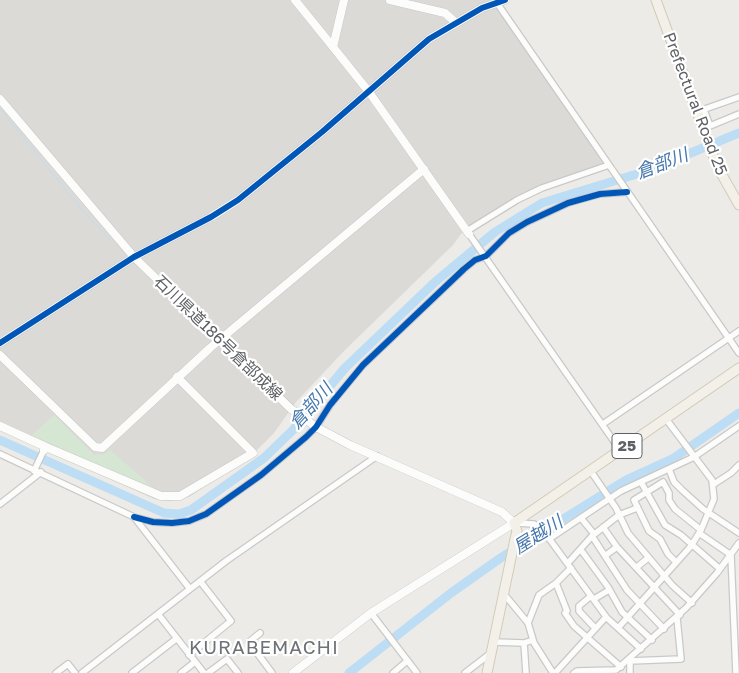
<!DOCTYPE html>
<html>
<head>
<meta charset="utf-8">
<style>
	body { margin:0 }
	canvas { display:block; background:#ecebe7 }
</style>
</head>
<body>
<canvas width="739" height="673"></canvas>
<script>
const ctx = document.querySelector('canvas').getContext('2d');
ctx.lineJoin = 'round';
function fillPath(path, color) {
  ctx.fillStyle = color;
  ctx.fill(path, 'evenodd');
}
function shape(rows) {
  const path = new Path2D();
  for (const r of rows) {
    path.moveTo(r[0], r[1]);
    for (let i = 2; i < r.length; i += 2) path.lineTo(r[i], r[i + 1]);
  }
  return path;
}
function trace(path, color, width, dash) {
  ctx.strokeStyle = color;
  ctx.lineWidth = width;
  ctx.lineCap = dash ? 'butt' : 'round';
  ctx.setLineDash(dash || []);
  ctx.stroke(path);
}
function drawText(font, color, halo, rows, align = 'center') {
  ctx.font = font + ' "Golos Text","Noto Sans JP",sans-serif';
  ctx.lineWidth = 4.5;
  ctx.setLineDash([]);
  ctx.textBaseline = 'middle';
  ctx.strokeStyle = halo;
  ctx.fillStyle = color;
  for (const [text, x, y, turn = 0] of rows) {
    ctx.save();
    ctx.translate(x, y);
    ctx.rotate((+turn || 0) * Math.PI / 180);
    ctx.textAlign = isNaN(turn) ? turn : align;
    if (halo) ctx.strokeText(text, 0, 0);
    ctx.fillText(text, 0, 0);
    ctx.restore();
  }
}
fillPath(shape([
	[0,0,494,0,605,163,558,179,508,202,461,234,453,245,345,350,296,402,274,433,249,458,189,497,169,501,154,499,0,429]
]), '#dcdad7');
fillPath(shape([
	[54,415,94,455,105,454,110,450,159,493,32,435]
]), '#d5e7d3');
trace(shape([
	[0,109,82,210,111,241]
]), '#bdddf4', 1);
trace(shape([
	[0,440,164,513,179,514,191,510,264,458,294,429,345,368,435,282,495,232,542,203,650,170,739,133],
	[349,673,451,593,502,557,626,480,674,458,739,413]
]), '#bdddf4', 9);
const street = shape([
	[497,3,739,353],
	[702,110,739,97],
	[704,110,710,126,739,114],
	[467,231,517,200,542,188,609,165],
	[469,234,620,450],
	[603,424,739,331],
	[0,454,134,517,190,589],
	[669,469,674,482,682,490,703,509,739,533],
	[590,470,616,508,628,533,672,585,692,603],
	[34,471,44,450],
	[641,482,665,525,681,535,720,569],
	[714,484,731,473,739,465],
	[0,504,41,472],
	[134,517,153,522,172,523,189,521,206,514,261,475,306,437,316,427,330,405,363,365,464,269,475,260,486,256,509,233,527,222,568,203,600,194,627,192],
	[581,518,594,534],
	[516,523,534,524,548,537,607,618,641,649],
	[603,527,617,547,680,615],
	[699,533,731,555],
	[592,536,627,590,664,629],
	[549,539,621,491,694,457,739,426],
	[581,550,608,587,622,612,652,640],
	[606,555,617,547],
	[731,555,736,673],
	[676,562,668,554,660,539,649,531,634,500,663,482,669,493,669,500,675,509,701,530],
	[568,563,592,536,619,515,637,508],
	[637,567,648,558],
	[556,583,567,611,565,613,574,626,621,667],
	[504,594,528,623,534,643,553,673],
	[591,596,579,606,579,611,595,628],
	[594,599,609,590],
	[371,613,417,673],
	[158,614,204,673],
	[528,623,539,595,556,583,571,568],
	[618,628,691,546,701,530,714,499,712,480,666,419],
	[260,633,249,642,272,673],
	[494,642,524,643,533,640],
	[524,643,526,673],
	[189,655,231,621,200,581],
	[630,659,630,673],
	[630,661,681,659,677,618],
	[56,673,68,664,75,673],
	[82,673,226,561,377,456],
	[132,673,176,639],
	[181,673,195,662],
	[208,673,227,659,238,673],
	[393,673,407,661],
	[465,673,491,653],
	[555,673,606,617],
	[574,673,577,671,616,670,686,608,717,573,739,543]
]);
const secondary = shape([
	[295,0,333,47],
	[344,0,333,47,369,92,469,234],
	[390,0,445,13,455,22],
	[0,99,134,257,291,409,316,427,350,445,502,512,514,523,371,613,293,673],
	[0,343,134,257,211,217,238,200,322,132,429,39,482,8,505,0],
	[0,355,95,447,102,448,210,348,424,169],
	[0,426,46,447,44,450],
	[46,447,161,496,180,496,253,453,177,377]
]);
const primary = shape([
	[656,0,717,166,739,205],
	[487,673,515,539,517,531,514,523,739,368]
]);
trace(street, '#c9c9c9', 8);
trace(secondary, '#c9c9c8', 9);
trace(primary, '#d3cbb6', 11);
trace(street, '#fcfcfb', 5.5);
trace(secondary, '#fcfcfb', 8);
trace(primary, '#f2f0e8', 9);
trace(shape([
	[0,343,134,257,211,217,238,200,322,132,429,39,482,8,505,0],
	[134,517,153,522,172,523,189,521,206,514,261,475,306,437,316,427,330,405,363,365,464,269,475,260,486,256,509,233,527,222,568,203,600,194,627,192]
]), '#0057b8', 6);
for (const [x, y, w] of [
	[627,446,30]
]) {
  const box = new Path2D();
  box.roundRect(x - w / 2, y - 12.5, w, 25, 4);
  ctx.fillStyle = '#fff';
  ctx.fill(box);
  trace(box, '#5d6064', 1);
}
drawText('bold 15px', '#5d6064', null, [
	["25",627,446]
]);
drawText('16px', '#5d6064', '#fff', [
	["Prefectural Road 25",695,104,69],
	["石川県道186号倉部成線",218,338,44]
]);
drawText('italic 18px', '#4678ac', '#fff', [
	["倉部川",662,164,-21],
	["倉部川",311,406,-48],
	["屋越川",538,535,-32]
]);
ctx.letterSpacing = '1px';
drawText('19px', '#6e7276', '#fff', [
	["KURABEMACHI",264,648]
]);
ctx.letterSpacing = '0px';
</script>
</body>
</html>
